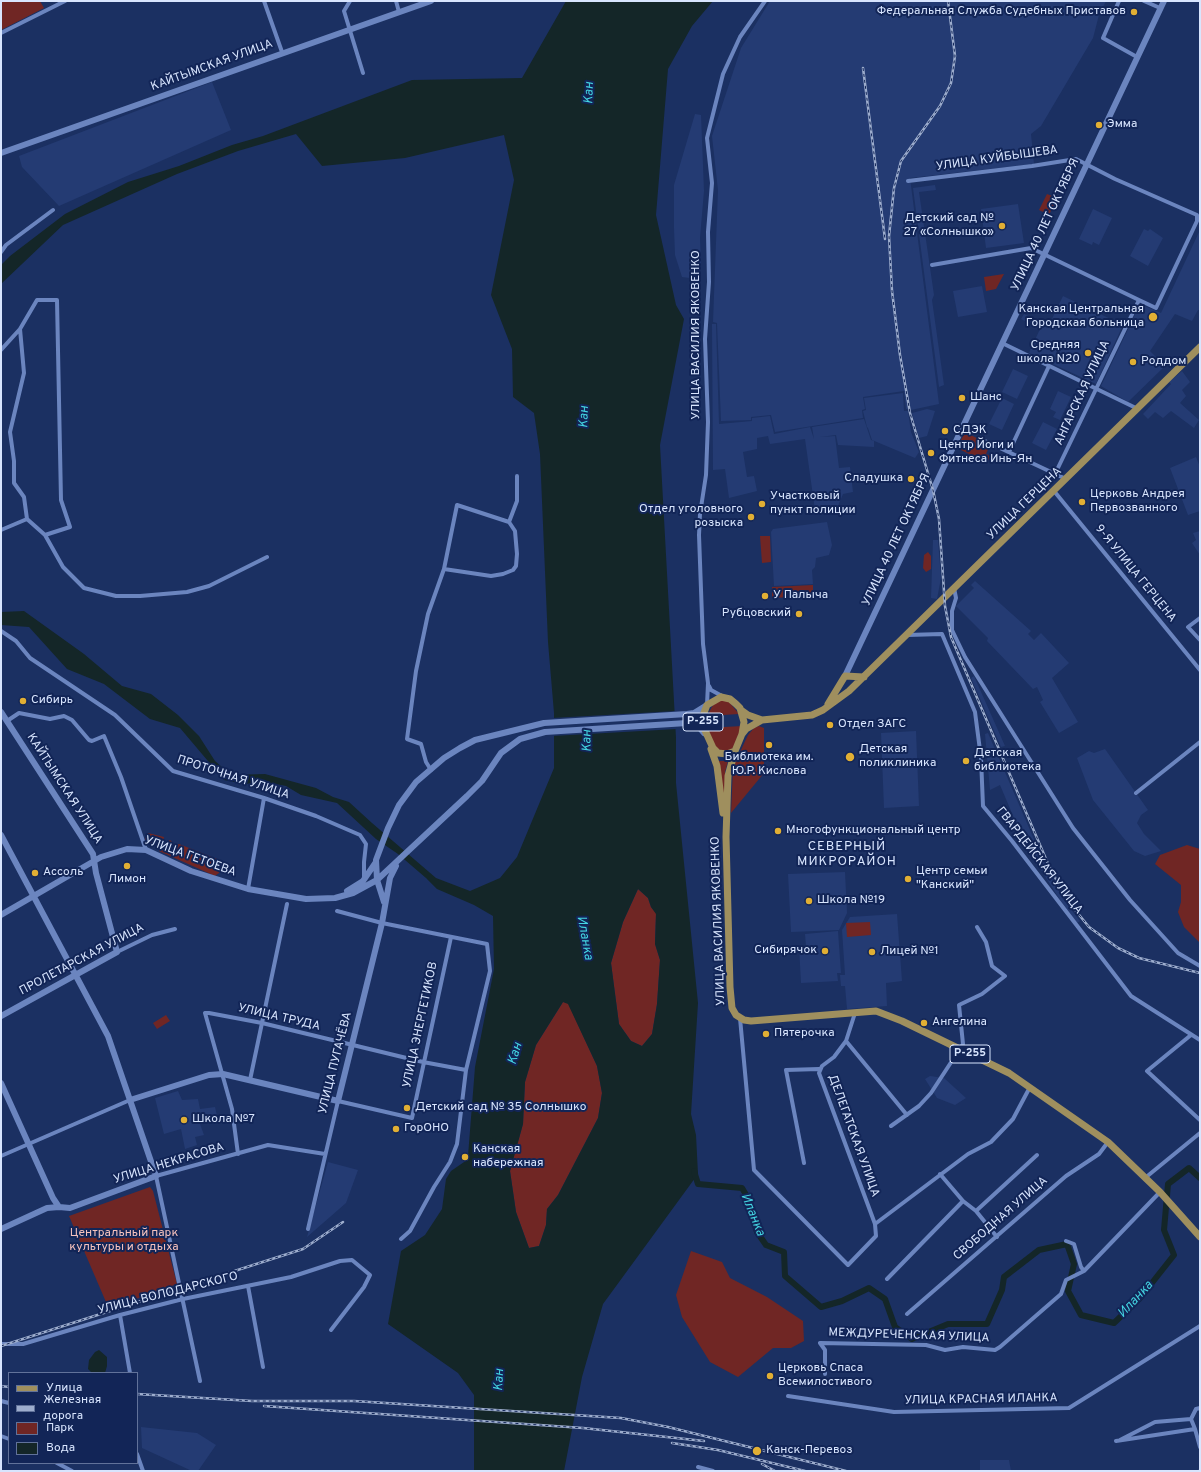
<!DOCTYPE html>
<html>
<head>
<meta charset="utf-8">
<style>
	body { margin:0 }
	#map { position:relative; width:1201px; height:1472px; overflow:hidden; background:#1b3062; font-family:Overpass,sans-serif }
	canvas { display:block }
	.frame { position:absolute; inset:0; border:2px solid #d8e5fe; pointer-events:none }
	.legend { position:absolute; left:8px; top:1372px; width:130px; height:92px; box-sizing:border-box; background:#122557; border:1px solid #61729a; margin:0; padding:5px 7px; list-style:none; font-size:12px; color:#d8e5fe }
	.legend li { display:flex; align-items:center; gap:8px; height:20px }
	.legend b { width:20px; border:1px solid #61729a }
</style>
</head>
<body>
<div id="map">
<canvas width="1201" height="1472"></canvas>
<div class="frame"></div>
<ul class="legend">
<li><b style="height:5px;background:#9f8f5e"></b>Улица</li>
<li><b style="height:5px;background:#9dadcd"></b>Железная дорога</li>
<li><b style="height:11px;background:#702624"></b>Парк</li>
<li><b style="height:11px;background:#142628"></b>Вода</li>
</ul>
</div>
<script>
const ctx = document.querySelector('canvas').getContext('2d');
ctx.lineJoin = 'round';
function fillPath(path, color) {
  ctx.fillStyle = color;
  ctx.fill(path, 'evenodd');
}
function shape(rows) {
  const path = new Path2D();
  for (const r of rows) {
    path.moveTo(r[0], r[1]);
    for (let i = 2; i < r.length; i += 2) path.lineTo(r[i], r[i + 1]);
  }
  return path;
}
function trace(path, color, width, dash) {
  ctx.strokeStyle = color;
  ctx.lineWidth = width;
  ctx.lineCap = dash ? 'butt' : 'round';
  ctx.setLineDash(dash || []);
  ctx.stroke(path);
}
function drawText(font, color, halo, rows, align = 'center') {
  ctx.font = font + ' Overpass,sans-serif';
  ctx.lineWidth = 4;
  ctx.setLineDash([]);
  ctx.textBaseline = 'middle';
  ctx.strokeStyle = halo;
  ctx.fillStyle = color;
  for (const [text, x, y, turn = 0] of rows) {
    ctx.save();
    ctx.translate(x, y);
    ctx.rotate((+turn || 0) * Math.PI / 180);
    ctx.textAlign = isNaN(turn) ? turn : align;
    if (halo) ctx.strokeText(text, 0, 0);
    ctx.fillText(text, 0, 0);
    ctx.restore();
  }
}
fillPath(shape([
	[770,1,1106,1,1099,15,1093,38,1041,126,1031,134,1034,164,910,178,939,404,911,410,906,409,904,391,863,397,865,409,862,410,863,418,775,432,771,415,751,417,751,420,721,421,717,323,713,322,718,190,712,136,741,48],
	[212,82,231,130,59,206,22,167,19,156],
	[695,114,701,115,704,191,700,238,701,267,698,279,682,277,675,255,674,228,674,185],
	[935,185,936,190,919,192,934,295,932,300,944,385,939,387,913,188],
	[1018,204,1024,243,986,248,981,209],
	[1093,209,1112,218,1099,245,1093,242,1092,245,1079,239],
	[1144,229,1148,231,1150,229,1163,238,1148,266,1130,256],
	[1200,230,1200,310,1198,310,1192,321,1175,314,1150,351,1165,366,1128,402,1101,386,1140,304,1161,313],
	[982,286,987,312,958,317,953,291],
	[1063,296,1123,325,1096,384,1029,353,1040,329,1021,319,1024,314,1049,325],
	[712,324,716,324,719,424,752,421,752,418,770,416,774,434,810,427,814,439,812,427,864,419,871,440,874,441,874,447,838,445,836,435,820,437,835,436,839,468,850,467,853,492,843,494,838,506,815,510,805,439,770,444,768,436,757,438,757,449,743,452,747,477,754,476,757,491,729,498,725,469,713,470],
	[1013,369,1028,376,1017,399,1002,392],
	[1182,371,1190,382,1182,390,1186,396,1180,403,1199,420,1194,428,1171,411,1163,418,1155,412,1148,419,1143,414,1171,384,1169,382],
	[1058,391,1071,397,1060,420,1053,417,1056,412,1050,409],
	[903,393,904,411,908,411,911,432,919,452,915,458,872,440,868,428,867,427,863,411,866,410,864,398],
	[1002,398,1014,404,1002,430,989,424],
	[927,409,935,411,927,436,919,438,912,413],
	[1043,422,1057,429,1046,450,1032,443],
	[1196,457,1200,467,1200,511,1188,515,1170,468],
	[827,522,832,545,829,555,816,558,815,567,812,570,813,584,774,586,771,532,773,529],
	[1200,531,1200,555,1192,543,1196,540,1193,533],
	[933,540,938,540,941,578,937,599,931,598],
	[975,581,1031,631,1028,634,1034,640,1041,633,1069,663,1052,678,1078,722,1059,733,1040,702,1043,700,1037,687,1033,689,987,641,988,638,956,606,974,588,971,585],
	[974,676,1005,746,1001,747,971,678],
	[916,731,919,806,884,808,881,733],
	[988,733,1046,867,1063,899,1080,921,1077,923,1060,900,1025,844,1000,785,990,790,985,734],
	[1105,749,1148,810,1141,815,1137,823,1144,834,1161,851,1145,856,1134,851,1093,800,1077,758,1089,751,1094,753],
	[845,872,847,913,839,930,791,932,788,874],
	[897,914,902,981,886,983,887,1006,847,1009,845,986,841,986,840,975,845,975,842,930,850,917],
	[838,931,841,973,837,973,838,981,801,983,799,946,806,946,805,934],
	[930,1076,944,1078,966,1098,955,1105,937,1098,925,1079],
	[178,1091,182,1100,198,1099,200,1109,215,1107,217,1116,200,1124,204,1135,195,1137,197,1145,185,1149,181,1129,164,1134,155,1098],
	[328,1162,358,1170,346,1203,307,1237],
	[141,1427,197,1433,216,1445,198,1471,192,1471,142,1448],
	[980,1460,1009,1460,1011,1471,980,1471]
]), '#243b73');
fillPath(shape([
	[1,1,40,1,44,8,1,30],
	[1047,194,1057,198,1049,215,1039,210],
	[1004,274,996,289,986,291,984,277],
	[965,432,990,445,986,454,990,456,987,463,957,448],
	[760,536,770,536,771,562,762,563],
	[928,552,931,556,931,569,926,572,923,568,924,555],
	[813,585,813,596,772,598,772,587],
	[724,700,729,702,739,714,707,716,713,705,719,701],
	[742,726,733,748,726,752,715,748,707,728],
	[759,726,764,728,764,773,731,813,733,767,748,735,754,728],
	[718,761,728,761,725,772,725,822],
	[148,833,164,837,163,841,155,845,149,844,145,839],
	[170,840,172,842,170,846,179,844,222,861,224,864,219,873,215,876,159,851,159,848],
	[1187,845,1200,849,1200,943,1184,927,1178,912,1181,902,1181,885,1155,864,1160,855],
	[638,889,648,898,651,907,656,913,655,944,660,960,657,1004,652,1034,642,1046,631,1041,619,1024,611,963,623,922],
	[870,922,871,935,847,937,846,923],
	[563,1002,568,1003,597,1066,602,1093,598,1118,558,1195,547,1209,546,1225,539,1246,529,1248,516,1212,510,1171,523,1124,525,1082,536,1045],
	[166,1015,170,1021,157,1029,153,1023],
	[150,1187,153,1191,177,1284,109,1309,69,1216],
	[691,1251,722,1262,730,1278,767,1297,803,1321,804,1341,791,1348,773,1348,738,1377,710,1362,682,1317,676,1295]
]), '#702624');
fillPath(shape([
	[566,1,713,1,692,26,668,69,656,215,676,305,684,319,660,445,676,738,676,783,698,1003,691,1114,696,1135,698,1174,603,1304,582,1377,564,1471,474,1471,474,1395,458,1373,388,1324,401,1251,425,1235,442,1209,446,1179,451,1171,467,1160,468,1156,475,1067,494,969,493,916,474,905,437,889,426,878,398,854,376,839,337,803,301,795,286,786,265,782,245,784,224,780,180,728,150,719,104,684,67,669,29,627,1,625,1,612,24,611,84,654,122,686,151,694,178,715,199,736,215,761,231,775,265,774,316,788,333,797,349,802,372,823,436,878,470,891,500,878,517,857,554,768,554,713,548,642,540,454,534,413,513,397,512,349,491,295,514,180,504,135,405,158,322,166,296,134,238,151,177,174,63,225,1,284,1,265,10,256,65,214,128,182,179,166,232,145,263,136,412,80,522,78],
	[638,889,648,898,651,907,656,914,655,944,660,960,657,1004,652,1034,642,1046,631,1041,619,1024,611,963,623,922],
	[563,1002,568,1004,597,1066,602,1093,598,1118,558,1195,547,1209,546,1225,539,1246,529,1248,516,1212,510,1171,523,1124,525,1082,536,1045],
	[99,1350,107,1357,107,1366,105,1373,92,1373,88,1369,89,1360,95,1352]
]), '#142628');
fillPath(shape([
	[676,711,677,729,552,736,552,718]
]), '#1b3062');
trace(shape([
	[694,1171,698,1184,742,1188,748,1198,757,1232,766,1245,784,1252,785,1276,821,1307,842,1301,869,1288,885,1299,895,1327,912,1339,948,1324,987,1324,1002,1290,1004,1277,1039,1250,1067,1244,1074,1264,1068,1291,1081,1315,1114,1323,1140,1298,1174,1255,1164,1230,1168,1184,1189,1168,1200,1178]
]), '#142628', 6);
trace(shape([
	[264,1,282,52],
	[350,1,344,11,363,73],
	[396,1,399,12],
	[1119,1,1103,38,1137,57],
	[1144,1,1160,8],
	[1,33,65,1],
	[908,181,1032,166,1076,159,1115,179,1197,215,1197,221,1156,308,1139,300,1055,474],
	[1,252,6,245,53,210],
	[932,265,1031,248,1139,300],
	[1002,343,1138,409],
	[1,350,20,329],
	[985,441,1066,479],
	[1009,452,1049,366],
	[1054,491,1200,670],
	[1,530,27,519],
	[45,535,70,527,61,500,57,300,37,300,20,329,24,373,10,432,14,461,14,483,24,497,27,519,45,535,63,567,84,588,116,596,140,596,187,592,209,586,267,557],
	[444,569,491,576,503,574,513,570,516,566,517,554,515,531,509,522],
	[954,588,956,598,952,611,952,630,965,657,1073,828,1130,900,1178,953,1200,966],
	[1200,618,1188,627,1200,640],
	[1,631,16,641,30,658,115,715,173,771,264,798,316,816,360,835,366,844,364,862,364,880],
	[907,635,942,634,975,712,981,758,983,806,1012,841,1131,996,1200,1040],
	[709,686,711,690,722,696],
	[707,705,708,683,703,644,699,535,700,514,706,475,708,422,705,339,709,282,708,232,712,183,707,138,723,74,740,37,765,1],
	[7,721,19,713,50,719,64,716,72,720,89,740,92,741,104,736,121,777,146,850],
	[431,770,426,762,421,744,407,739,416,671,428,614,444,569,457,505,509,522,517,501,517,476],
	[1136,793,1200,742],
	[248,889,264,798],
	[337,911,382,923,487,944,490,971,466,1070,457,1144,450,1162,434,1187,410,1231,401,1239],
	[117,952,152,935,175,929],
	[740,1018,754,1170,848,1265,876,1236,875,1224,819,1073,822,1066,834,1057,846,1041,855,1013],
	[1191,1035,1147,1071,1200,1120],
	[846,1041,907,1115],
	[250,1080,287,904],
	[891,1126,919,1106,931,1093,963,1044,959,1005,982,994,1005,976,992,966,986,942,977,927],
	[238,1154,232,1109,205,1013,209,1013,262,1023,423,1062,466,1070],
	[1,1156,130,1100],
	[804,1163,786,1070,819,1069],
	[940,1174,963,1201,976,1211,997,1237],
	[1145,1178,1200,1133],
	[976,1211,1037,1155],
	[875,1224,968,1154,991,1142,1013,1119,1030,1087],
	[308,1229,338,1101,412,1118,451,937],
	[1066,1241,1074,1244,1081,1267,1084,1271,1160,1192],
	[887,1279,963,1201],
	[248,1286,263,1367],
	[907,1314,1066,1176,1099,1154,1108,1142],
	[120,1315,130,1373],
	[1,1344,23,1344,120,1315,183,1299,291,1277,340,1261,352,1260,370,1275,364,1287,331,1330],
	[825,1374,825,1350,820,1343,926,1345,945,1350,963,1347,995,1350,1000,1347,1061,1294,1066,1280,1084,1271],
	[200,1381,156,1176,268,1145,325,1154],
	[788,1396,894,1412,1069,1408,1200,1326],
	[1,1401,9,1403],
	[1195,1429,1200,1447],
	[1,1436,9,1439],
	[1120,1440,1155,1422,1191,1419],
	[1116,1441,1195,1429,1191,1419,1196,1409,1200,1408],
	[137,1454,143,1471],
	[57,1463,72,1471],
	[698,1467,713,1471]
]), '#6b85bf', 4);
trace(shape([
	[1,153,431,1],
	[845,676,1164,1],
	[1,712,93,854,96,873,117,952,1,1016],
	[1,835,108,1036,156,1176,70,1208,59,1207,47,1208,1,1229],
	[347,891,363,881,376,862],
	[384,902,377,880,376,860,388,828,399,805,416,782,444,758,460,748,475,740,544,723,687,714,694,713,707,705],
	[1,915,101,857,127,849,146,850,191,871,248,889,306,899,335,898,353,893,377,880,467,796,482,781,501,753,520,739,545,732,687,723,693,723,698,726,704,733],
	[1,1083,53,1198,59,1207],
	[130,1100,209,1075,223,1074,338,1101,382,923,390,878,396,866]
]), '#6b85bf', 6);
trace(shape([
	[721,697,730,699,736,704,740,708,744,722,742,734,735,751,727,754,718,753,713,748,703,726,702,718,707,705,721,697],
	[828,704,845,676,864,677],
	[741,710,748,715,762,720],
	[742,734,746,729,762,720,812,715,823,710,849,691,1200,347],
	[711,749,717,766,723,813],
	[735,751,728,776,726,837,730,987,732,1008,736,1015,744,1020,751,1021,876,1011,902,1021,1009,1073,1108,1142,1160,1192,1200,1237]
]), '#9f8f5e', 7);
const rail = shape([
	[948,1,955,56,951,83,940,106,901,161,894,188,889,236,892,291,900,355,910,413,933,490,939,519,945,606,951,637,1049,866,1067,900,1089,927,1118,948,1139,958,1200,973],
	[863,68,885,239],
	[1,1346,303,1249,343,1222],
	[1,1386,9,1387],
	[137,1394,252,1401,354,1401,621,1418,668,1427,846,1471],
	[264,1406,583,1428,704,1441],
	[672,1443,718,1450,805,1471],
	[762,1464,775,1471],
	[1199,1471,1200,1471]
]);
trace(rail, '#9dadcd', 2.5);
trace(rail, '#122557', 1, [3]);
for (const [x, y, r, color] of [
	[1134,12,4,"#e1af34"],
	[1099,125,4,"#e1af34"],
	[1002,226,4,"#e1af34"],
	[1153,317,5,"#e1af34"],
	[1088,353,4,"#e1af34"],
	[1133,362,4,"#e1af34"],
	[962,398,4,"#e1af34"],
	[945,431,4,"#e1af34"],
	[931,453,4,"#e1af34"],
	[911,479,4,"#e1af34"],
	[1082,502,4,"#e1af34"],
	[762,504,4,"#e1af34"],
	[751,517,4,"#e1af34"],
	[765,596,4,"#e1af34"],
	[799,614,4,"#e1af34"],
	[23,701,4,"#e1af34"],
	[830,725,4,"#e1af34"],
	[769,745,4,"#e1af34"],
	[850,757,5,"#e1af34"],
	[966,761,4,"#e1af34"],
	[778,831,4,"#e1af34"],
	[127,866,4,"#e1af34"],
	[35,873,4,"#e1af34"],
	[908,879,4,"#e1af34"],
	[809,901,4,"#e1af34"],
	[825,951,4,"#e1af34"],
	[872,952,4,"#e1af34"],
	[924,1023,4,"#e1af34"],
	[766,1034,4,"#e1af34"],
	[407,1108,4,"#e1af34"],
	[184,1120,4,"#e1af34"],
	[396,1129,4,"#e1af34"],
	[465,1157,4,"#e1af34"],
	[770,1376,4,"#e1af34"],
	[757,1451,5,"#e1af34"]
]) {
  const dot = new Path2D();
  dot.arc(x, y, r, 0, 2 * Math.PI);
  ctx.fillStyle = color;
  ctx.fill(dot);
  trace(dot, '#122557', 1.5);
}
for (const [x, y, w] of [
	[703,722,40],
	[970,1054,40]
]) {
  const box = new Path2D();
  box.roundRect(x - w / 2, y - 9, w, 18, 3);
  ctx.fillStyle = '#122557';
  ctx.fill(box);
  trace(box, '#d8e5fe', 1);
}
drawText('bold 11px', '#d8e5fe', null, [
	["Р-255",703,722],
	["Р-255",970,1054]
]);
drawText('12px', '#d8e5fe', '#122557', [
	["Федеральная Служба Судебных Приставов",1126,12,"right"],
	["Эмма",1107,125],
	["Детский сад №",994,219,"right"],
	["27 «Солнышко»",994,233,"right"],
	["Канская Центральная",1144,310,"right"],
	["Городская больница",1144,324,"right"],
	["Средняя",1080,346,"right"],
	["школа N20",1080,360,"right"],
	["Роддом",1141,362],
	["Шанс",970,398],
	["СДЭК",953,431],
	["Центр Йоги и",939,446],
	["Фитнеса Инь-Ян",939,460],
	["Сладушка",903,479,"right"],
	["Церковь Андрея",1090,495],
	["Первозванного",1090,509],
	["Участковый",770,497],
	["пункт полиции",770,511],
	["Отдел уголовного",743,510,"right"],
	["розыска",743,524,"right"],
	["У Палыча",773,596],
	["Рубцовский",791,614,"right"],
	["Сибирь",31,701],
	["Отдел ЗАГС",838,725],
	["Детская",859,750],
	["поликлиника",859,764],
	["Детская",974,754],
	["библиотека",974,768],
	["Библиотека им.",769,758,"center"],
	["Ю.Р. Кислова",769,772,"center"],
	["Многофункциональный центр",786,831],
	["Центр семьи",916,872],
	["\"Канский\"",916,886],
	["Ассоль",43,873],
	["Лимон",127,880,"center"],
	["Школа №19",817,901],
	["Сибирячок",817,951,"right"],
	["Лицей №1",880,952],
	["Ангелина",932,1023],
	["Пятерочка",774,1034],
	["Детский сад № 35 Солнышко",415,1108],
	["Школа №7",192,1120],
	["ГорОНО",404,1129],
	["Канская",473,1150],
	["набережная",473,1164],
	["Церковь Спаса",778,1369],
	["Всемилостивого",778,1383],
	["Канск-Перевоз",766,1451]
], 'left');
drawText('12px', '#d8e5fe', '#122557', [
	["КАЙТЫМСКАЯ УЛИЦА",212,66,-20],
	["УЛИЦА КУЙБЫШЕВА",997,159,-8],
	["УЛИЦА 40 ЛЕТ ОКТЯБРЯ",1046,225,-65],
	["УЛИЦА ВАСИЛИЯ ЯКОВЕНКО",697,335,-90],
	["АНГАРСКАЯ УЛИЦА",1083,393,-65],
	["УЛИЦА ГЕРЦЕНА",1025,504,-44],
	["УЛИЦА 40 ЛЕТ ОКТЯБРЯ",897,540,-65],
	["9-Я УЛИЦА ГЕРЦЕНА",1135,574,51],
	["ПРОТОЧНАЯ УЛИЦА",233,778,18],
	["КАЙТЫМСКАЯ УЛИЦА",64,789,57],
	["УЛИЦА ГЕТОЕВА",190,857,20],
	["ГВАРДЕЙСКАЯ УЛИЦА",1039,861,52],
	["УЛИЦА ВАСИЛИЯ ЯКОВЕНКО",719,921,-92],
	["ПРОЛЕТАРСКАЯ УЛИЦА",82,960,-28],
	["УЛИЦА ТРУДА",279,1018,13],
	["УЛИЦА ЭНЕРГЕТИКОВ",421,1025,-78],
	["УЛИЦА ПУГАЧЁВА",336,1063,-76],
	["ДЕЛЕГАТСКАЯ УЛИЦА",853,1136,70],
	["УЛИЦА НЕКРАСОВА",169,1164,-17],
	["СВОБОДНАЯ УЛИЦА",1001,1219,-41],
	["УЛИЦА ВОЛОДАРСКОГО",168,1294,-14],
	["МЕЖДУРЕЧЕНСКАЯ УЛИЦА",909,1336,2],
	["УЛИЦА КРАСНАЯ ИЛАНКА",981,1400,-1]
]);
drawText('12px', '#f6c2bd', '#122557', [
	["Центральный парк",124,1234],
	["культуры и отдыха",124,1248]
]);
drawText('italic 13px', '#44d5e3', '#122557', [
	["Кан",590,93,-89],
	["Кан",585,417,-89],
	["Кан",588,741,-91],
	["Иланка",584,938,80],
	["Кан",516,1054,-73],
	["Иланка",752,1215,68],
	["Иланка",1136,1300,-47],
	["Кан",500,1380,-87]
]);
ctx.letterSpacing = '1px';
drawText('13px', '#d8e5fe', '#122557', [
	["СЕВЕРНЫЙ",847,847],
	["МИКРОРАЙОН",847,862]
]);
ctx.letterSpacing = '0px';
</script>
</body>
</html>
